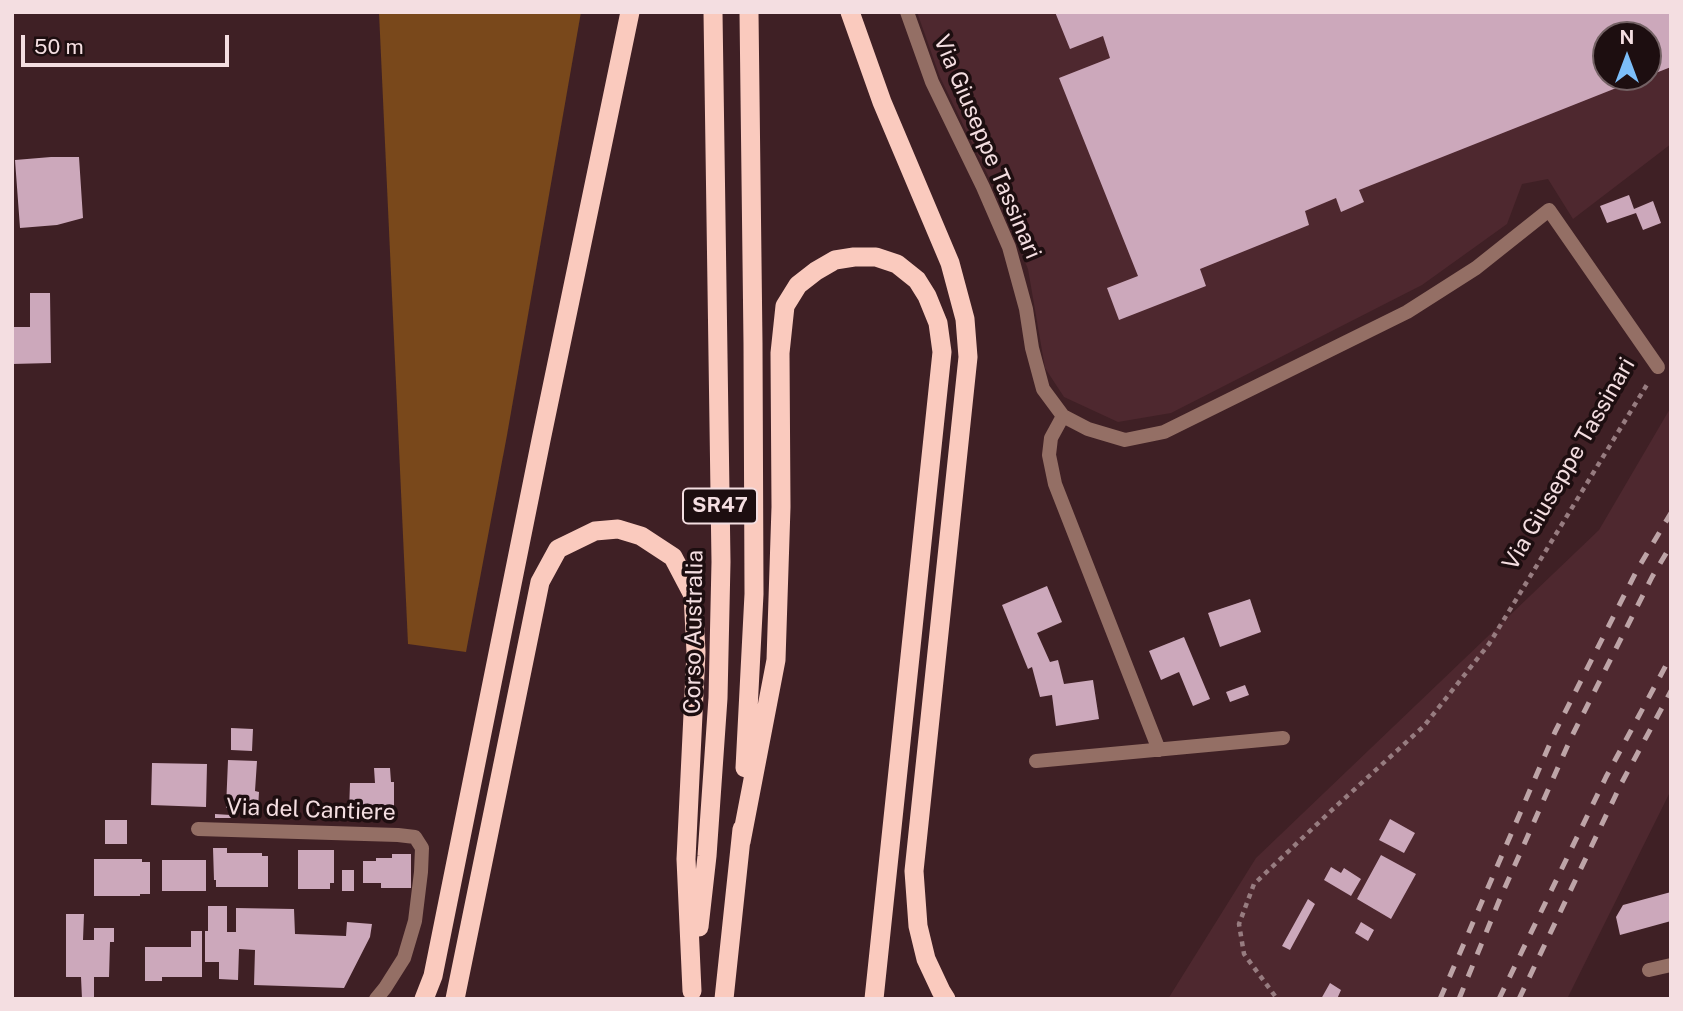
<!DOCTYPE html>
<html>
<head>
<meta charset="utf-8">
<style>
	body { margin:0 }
	#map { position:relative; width:1683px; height:1011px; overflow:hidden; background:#3f2025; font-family:"Public Sans",sans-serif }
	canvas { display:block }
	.frame { position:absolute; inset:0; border:14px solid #f4dee1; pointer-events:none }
	.north { position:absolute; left:1592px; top:21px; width:70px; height:70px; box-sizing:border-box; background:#1d0e10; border:2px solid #736164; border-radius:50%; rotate:0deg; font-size:19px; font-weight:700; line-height:28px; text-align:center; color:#f4dee1 }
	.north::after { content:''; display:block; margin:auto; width:24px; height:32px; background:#7cbef9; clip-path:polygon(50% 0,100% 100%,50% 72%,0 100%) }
	.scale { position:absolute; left:21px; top:35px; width:208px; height:32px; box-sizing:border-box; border:4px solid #f4dee1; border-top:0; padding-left:9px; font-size:21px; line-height:24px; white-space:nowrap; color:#f4dee1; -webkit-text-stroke:5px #1d0e10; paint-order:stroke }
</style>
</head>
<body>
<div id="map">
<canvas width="1683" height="1011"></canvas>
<div class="frame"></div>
<div class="north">N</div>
<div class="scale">50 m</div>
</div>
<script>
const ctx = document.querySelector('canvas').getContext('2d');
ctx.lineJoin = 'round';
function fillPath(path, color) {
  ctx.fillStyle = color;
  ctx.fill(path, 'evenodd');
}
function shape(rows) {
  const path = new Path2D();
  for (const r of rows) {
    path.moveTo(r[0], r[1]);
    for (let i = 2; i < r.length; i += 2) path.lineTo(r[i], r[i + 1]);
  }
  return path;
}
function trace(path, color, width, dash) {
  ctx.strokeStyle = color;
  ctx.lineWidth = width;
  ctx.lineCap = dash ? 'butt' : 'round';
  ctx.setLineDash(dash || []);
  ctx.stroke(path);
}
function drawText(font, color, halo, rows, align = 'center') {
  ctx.font = font + ' "Public Sans",sans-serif';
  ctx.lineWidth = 7;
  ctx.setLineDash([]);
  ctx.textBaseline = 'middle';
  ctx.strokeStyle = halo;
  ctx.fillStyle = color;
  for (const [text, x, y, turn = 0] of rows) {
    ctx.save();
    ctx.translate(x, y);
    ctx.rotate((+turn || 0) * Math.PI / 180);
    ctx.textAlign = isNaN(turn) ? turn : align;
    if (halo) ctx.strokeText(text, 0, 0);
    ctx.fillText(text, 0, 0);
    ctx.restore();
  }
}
fillPath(shape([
	[917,12,1671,12,1671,144,1573,219,1548,179,1522,184,1507,224,1422,285,1171,413,1118,422,1064,397,1045,368,1028,269,995,190,940,77],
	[1606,35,1648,35,1648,77,1606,77],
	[1671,407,1671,790,1567,999,1168,999,1256,858,1599,530]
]), '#4e282f');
fillPath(shape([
	[379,12,581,12,507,435,466,652,408,644]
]), '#79481b');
fillPath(shape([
	[1055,12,1671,12,1671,67,1648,76,1648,35,1606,35,1606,77,1644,77,1359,190,1364,202,1341,212,1336,198,1305,211,1309,225,1200,269,1206,286,1119,320,1107,288,1138,276,1059,78,1110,58,1103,36,1070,49],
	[51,157,79,157,83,218,57,225,20,228,15,160],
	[1629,195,1634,209,1653,201,1661,223,1643,230,1636,213,1607,223,1600,206],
	[30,293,50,293,51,363,12,364,12,327,30,327],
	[1047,586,1062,622,1037,633,1050,662,1058,660,1064,684,1093,680,1099,719,1056,726,1052,695,1040,697,1032,667,1028,669,1002,605],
	[1250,599,1261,632,1220,647,1208,613],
	[1184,637,1210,699,1193,706,1179,672,1161,680,1149,651],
	[1245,685,1249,695,1230,702,1226,692],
	[231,728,253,729,252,751,231,750],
	[228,760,257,761,255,791,259,792,258,809,226,808],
	[152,763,207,764,206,807,151,805],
	[374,768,390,768,391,782,394,782,394,813,349,812,350,783,375,783],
	[215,814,231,815,231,818,215,818],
	[1390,819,1415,833,1404,853,1379,840],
	[105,820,127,820,127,844,105,844],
	[213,848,227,848,227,853,262,853,262,856,268,856,268,887,216,887,216,880,214,880],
	[298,850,334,850,334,883,330,883,330,889,298,889],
	[392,854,411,854,411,888,381,888,381,883,363,883,363,861,376,861,376,858,392,858],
	[1381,855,1416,874,1391,919,1357,899],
	[94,859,142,859,142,862,150,862,150,894,140,894,140,896,94,896],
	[162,860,206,860,206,891,162,891],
	[1331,867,1341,873,1344,868,1361,879,1351,896,1324,880],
	[342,870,354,870,354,891,342,891],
	[1671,892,1671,921,1620,935,1616,917,1623,905],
	[1308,899,1315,904,1290,950,1282,946],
	[208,906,227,906,227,932,236,932,236,908,294,909,295,934,346,936,347,922,372,924,370,937,344,988,254,985,255,950,239,949,238,980,219,979,219,962,205,962,205,931,208,931],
	[66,914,84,914,83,940,94,940,94,928,114,928,114,942,110,942,109,977,94,977,94,999,82,999,81,977,66,977],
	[1361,922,1374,930,1368,941,1355,933],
	[191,931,202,931,202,977,162,977,162,981,145,981,145,947,191,947],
	[1330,983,1341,990,1337,999,1321,999]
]), '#cca8bb');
trace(shape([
	[1275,996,1244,954,1239,924,1254,884,1333,809,1424,726,1489,644,1648,383]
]), '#977c80', 4.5, [5, 5]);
trace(shape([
	[907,12,932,82,983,187,1009,247,1026,309,1032,348,1043,389,1063,416,1088,429,1125,440,1164,432,1407,312,1476,268,1549,210,1658,367],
	[1063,416,1051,438,1049,455,1055,484,1159,750],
	[1036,761,1283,738],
	[198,829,398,835,415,837,422,848,421,872,415,921,404,958,385,988,376,999],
	[1649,970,1671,965]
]), '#946f65', 14);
trace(shape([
	[850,12,882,102,950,263,965,319,968,357,914,871,918,926,926,959,941,991,946,999],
	[745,768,754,594,753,343,749,12],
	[741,842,776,660,781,507,780,353,785,306,798,285,816,271,835,260,854,257,876,257,897,264,917,280,927,296,938,323,942,352,874,999],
	[699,927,707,856,718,698,721,562,713,12],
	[424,999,433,976,541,440,630,12],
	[455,999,540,582,558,549,595,531,618,529,641,536,673,557,693,595,696,652,686,859,692,991],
	[724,999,742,829]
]), '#facabe', 19);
trace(shape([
	[1440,999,1555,732,1637,570,1671,513],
	[1459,999,1499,901,1571,738,1652,577,1671,545],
	[1499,999,1606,777,1671,656],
	[1519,999,1621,784,1671,691]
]), '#bda4a7', 5, [12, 12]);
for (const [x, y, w] of [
	[720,506,74]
]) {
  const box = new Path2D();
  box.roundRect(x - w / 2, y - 17.5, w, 35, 5);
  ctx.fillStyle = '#1d0e10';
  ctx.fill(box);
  trace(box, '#f4dee1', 2);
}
drawText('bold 21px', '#f4dee1', null, [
	["SR47",720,506]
]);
drawText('23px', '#f4dee1', '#1d0e10', [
	["Via Giuseppe Tassinari",987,147,67],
	["Via Giuseppe Tassinari",1569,464,-60],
	["Corso Australia",694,632,-89],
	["Via del Cantiere",311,810,2]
]);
</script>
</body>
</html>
